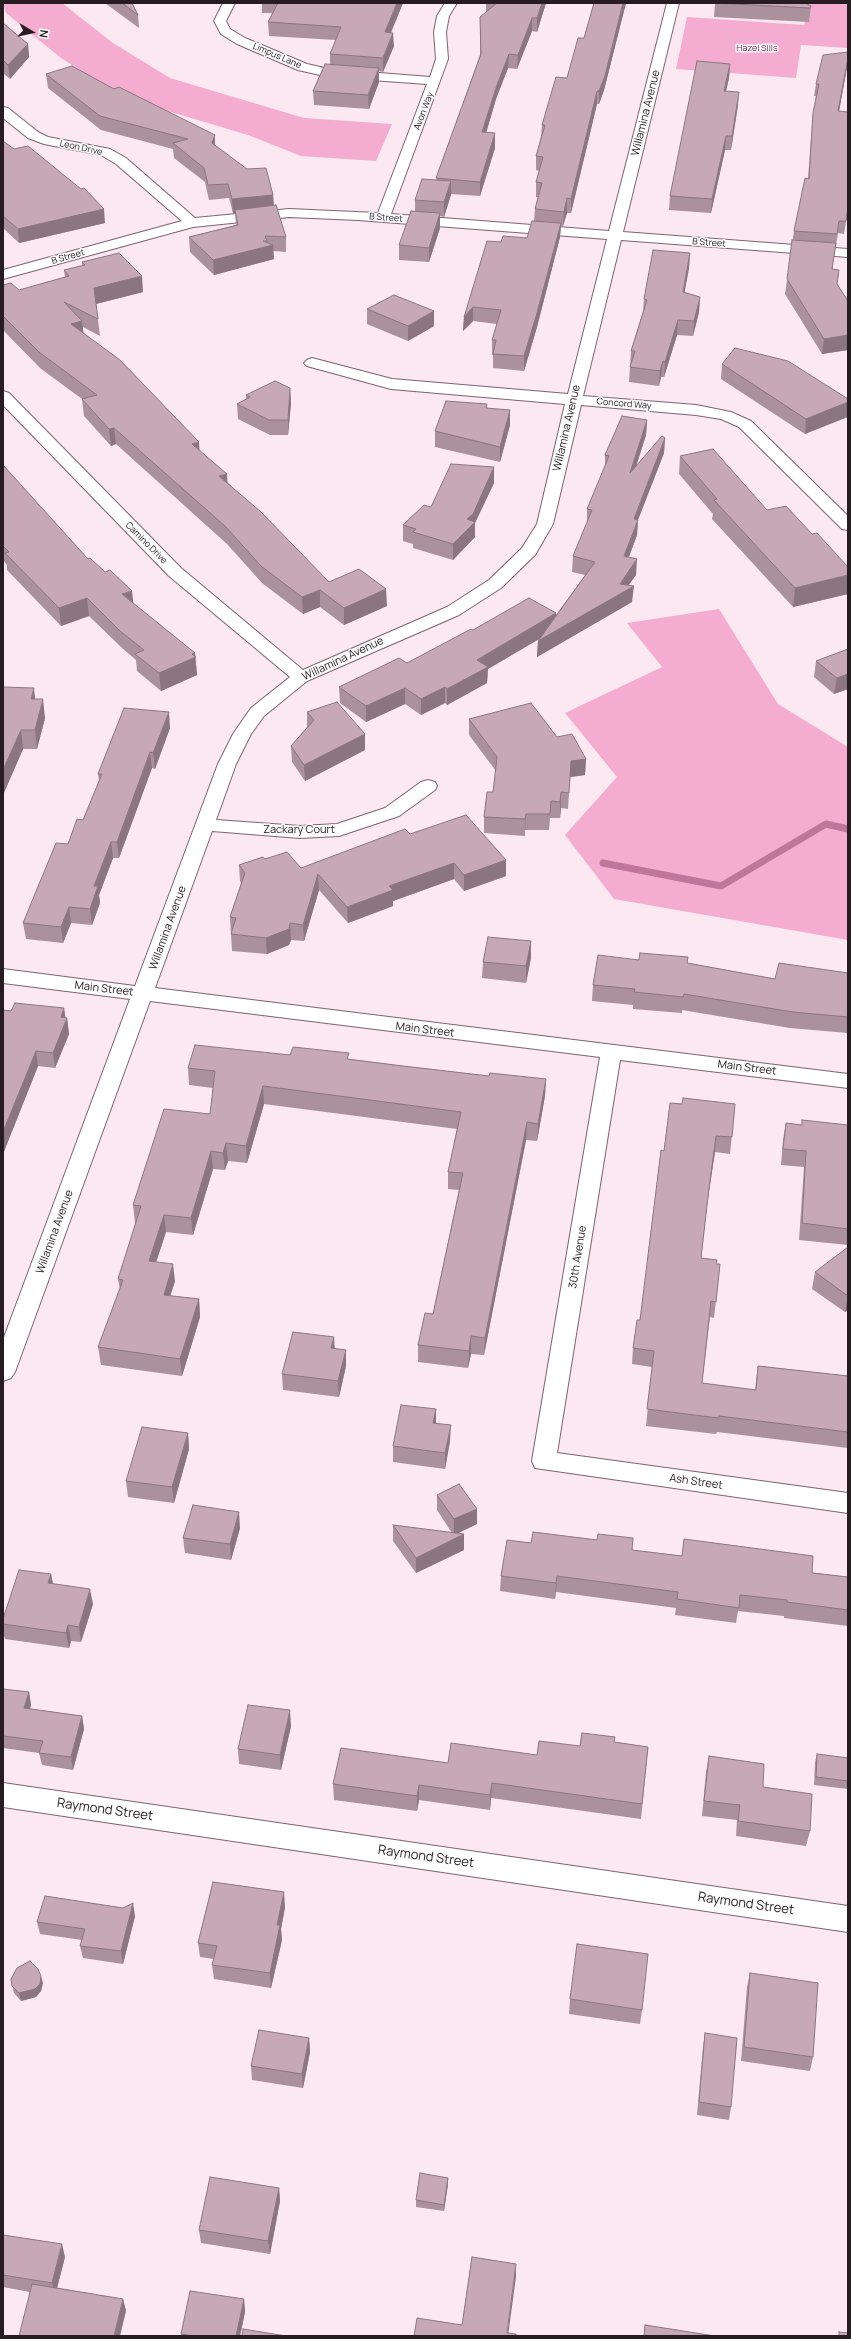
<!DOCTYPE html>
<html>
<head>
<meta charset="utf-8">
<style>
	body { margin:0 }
	#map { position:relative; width:851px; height:2339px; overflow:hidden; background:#fbe8f1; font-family:Manrope,sans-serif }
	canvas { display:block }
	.frame { position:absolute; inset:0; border:4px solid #271c21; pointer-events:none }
	.north { position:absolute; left:12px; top:12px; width:40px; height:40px; -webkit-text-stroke:3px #fbfbfb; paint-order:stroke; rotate:99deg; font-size:11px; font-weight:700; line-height:16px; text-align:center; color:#271c21 }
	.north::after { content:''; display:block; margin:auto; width:14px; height:18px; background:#271c21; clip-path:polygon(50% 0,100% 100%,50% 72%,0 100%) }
</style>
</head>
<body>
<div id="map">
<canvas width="851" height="2339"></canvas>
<div class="frame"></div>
<div class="north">N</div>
</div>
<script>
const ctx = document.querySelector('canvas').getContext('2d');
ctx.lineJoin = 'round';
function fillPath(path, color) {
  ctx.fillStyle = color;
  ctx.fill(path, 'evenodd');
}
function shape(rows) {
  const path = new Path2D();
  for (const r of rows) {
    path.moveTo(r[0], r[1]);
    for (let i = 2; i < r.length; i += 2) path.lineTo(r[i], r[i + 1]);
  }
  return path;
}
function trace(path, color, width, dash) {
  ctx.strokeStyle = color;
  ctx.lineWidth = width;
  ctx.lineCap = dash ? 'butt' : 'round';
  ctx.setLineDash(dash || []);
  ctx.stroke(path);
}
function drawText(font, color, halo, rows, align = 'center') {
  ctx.font = font + ' Manrope,sans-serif';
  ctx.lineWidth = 3;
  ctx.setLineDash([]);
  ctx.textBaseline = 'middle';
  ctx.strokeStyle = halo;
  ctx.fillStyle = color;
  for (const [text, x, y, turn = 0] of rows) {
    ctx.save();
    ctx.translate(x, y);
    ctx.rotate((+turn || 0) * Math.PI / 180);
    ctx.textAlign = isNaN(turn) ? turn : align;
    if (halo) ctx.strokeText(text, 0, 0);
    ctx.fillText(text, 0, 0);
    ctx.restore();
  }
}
fillPath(shape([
	[3,3,62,3,113,43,170,78,304,118,392,124,376,161,301,156,248,135,124,98,61,58,6,13],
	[808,3,848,3,848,48,801,45,796,78,676,69,687,17,804,25],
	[719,609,778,704,848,747,848,940,614,899,565,835,617,777,565,713,662,667,627,623]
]), '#f4add0');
trace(shape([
	[603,863,721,886,826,824,848,829]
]), '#c0769c', 7);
const minor = shape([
	[223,3,235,3,226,21,230,29,245,38,307,64,329,69,430,77,436,59,434,32,437,16,445,3,457,3,449,16,446,32,448,59,391,214,609,231,667,3,679,3,623,232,848,249,848,257,621,240,583,396,696,405,731,412,751,421,848,516,848,530,842,529,739,427,721,419,696,415,581,405,553,524,535,555,501,588,459,615,307,681,264,716,251,734,236,764,216,820,300,826,337,824,385,808,421,782,428,780,435,782,437,786,435,790,399,816,339,836,300,838,212,831,155,988,848,1074,848,1088,620,1060,557,1453,848,1493,848,1513,535,1468,532,1461,600,1057,150,1001,15,1372,11,1378,3,1381,3,1340,130,999,3,983,3,969,135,986,218,764,233,734,251,708,290,677,169,576,3,405,3,391,9,393,181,568,303,670,447,607,489,580,522,548,537,524,565,404,391,389,307,366,304,363,307,360,312,358,392,379,568,394,607,239,358,220,289,217,193,227,3,279,3,270,182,221,116,164,101,155,44,144,28,138,3,118,3,107,8,108,38,132,48,137,110,149,126,158,195,218,289,209,378,213,427,84,329,77,298,70,237,44,221,34,214,21,223,3],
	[3,1783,848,1906,848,1932,3,1807,3,1783]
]);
trace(minor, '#7e6370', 2);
fillPath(minor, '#fff');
fillPath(shape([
	[105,3,132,3,138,15,139,28],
	[262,3,403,3,391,33,394,46,383,72,379,71,379,82,369,109,314,105,313,91,330,64,330,54,336,40,269,36,268,22,272,13,262,13],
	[486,3,546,3,537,32,532,31,517,69,508,68,496,99,486,133,495,148,480,196,451,194,444,217,440,216,440,228,429,262,399,260,399,245,415,211,415,200,436,180,480,55,480,17,486,12],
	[594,3,626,3,604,90,599,104,597,104,571,213,567,213,563,226,561,226,560,237,537,327,524,371,493,368,493,355,492,355,492,340,497,324,473,321,463,331,464,317,501,242,527,238,534,221,535,209,538,197,536,197,536,182,539,171,536,170,536,156,541,137,542,125,567,78,584,38],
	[715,3,811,6,809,22,714,17],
	[3,23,28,44,29,57,10,79,3,73],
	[848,52,848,63,839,111,848,210,844,234,838,233,832,269,837,284,848,301,848,350,822,354,785,294,794,231,808,179,812,125,813,113,816,96,814,96,816,84],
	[730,64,729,78,726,91,738,105,731,150,725,150,711,213,669,210,670,196],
	[46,74,114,89,215,135,215,145,273,195,274,206,286,237,286,252,273,251,274,259,214,275,190,252,189,237,236,225,235,213,233,213,229,198,209,200,205,182,174,158,173,149,101,130,48,88],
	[3,141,105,223,19,243,3,228],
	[690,253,689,268,684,292,700,297,699,312,693,336,677,335,664,377,661,377,659,386,629,382,631,351,643,312,644,299],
	[82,262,143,292,96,304,100,336,83,327,83,333,199,450,228,483,329,582,387,606,344,625,320,607,303,614,262,583,227,544,116,444,111,446,84,416,82,399,40,368,3,330,3,285,19,290,65,277,64,270,82,266],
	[367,309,434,311,434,326,408,341,367,324],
	[722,364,848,399,805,434,721,379],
	[290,388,291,403,288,435,270,435,238,419,237,404,246,399,246,395],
	[487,404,487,408,510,425,500,462,435,447,435,431],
	[647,420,646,435,636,466,665,438,664,453,638,520,637,535,629,557,636,575,628,585,632,602,537,657,538,641,539,639,488,669,487,683,447,705,445,703,421,715,405,704,366,722,340,703,339,687,407,663,473,630,556,613,556,615,585,575,572,572,573,556,587,523,587,509,605,467,605,455],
	[680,456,767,510,812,534,848,567,848,594,793,607,712,519,713,514,679,474],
	[3,465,88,559,133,603,195,653,197,675,161,691,137,671,136,660,122,648,89,616,61,626,7,570,7,565,3,560],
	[494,467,494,483,475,523,475,537,453,560,413,548,413,544,403,541,403,525],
	[848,649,848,689,834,694,814,677,816,661],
	[3,687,35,699,45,718,37,749,23,749,3,795],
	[307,712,365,734,365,750,305,781,292,762,291,746,307,727],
	[469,719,557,737,586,759,585,775,570,777,568,809,561,808,560,818,550,818,549,830,525,830,525,836,484,833,484,817,493,792,496,771,469,735],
	[170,728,155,769,152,768,119,858,113,858,99,895,100,903,92,925,71,923,63,943,26,939,23,923,68,844,83,820,99,781,98,774],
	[410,834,506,860,506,876,464,891,454,879,393,901,393,906,348,923,319,890,304,941,291,940,289,945,267,954,232,951,230,917,241,883,240,881,239,865,265,859,301,868],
	[531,941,531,958,526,983,482,978,483,962],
	[639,960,688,963,775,979,848,973,848,1033,790,1028,682,1010,682,1013,633,1009,633,1005,592,1001,593,985],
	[64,1008,65,1018,67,1018,69,1034,55,1068,38,1066,3,1154,3,1010,11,1011],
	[290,1055,349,1059,403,1066,489,1076,546,1079,545,1096,537,1141,526,1140,484,1355,471,1354,468,1368,418,1362,418,1345,433,1314,459,1190,448,1189,448,1172,457,1129,264,1104,247,1163,228,1161,225,1170,213,1169,193,1235,166,1232,156,1262,175,1281,170,1296,199,1299,200,1317,182,1376,101,1365,98,1347,120,1289,118,1279,136,1223,135,1223,133,1205,210,1114,213,1088,189,1085,188,1068],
	[682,1104,735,1104,730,1154,715,1152,707,1204,701,1258,716,1264,720,1264,714,1318,710,1317,702,1383,755,1390,758,1366,848,1376,848,1448,717,1432,716,1434,646,1426,652,1367,632,1364,633,1348,640,1320,664,1151],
	[786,1123,801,1125,848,1125,848,1245,799,1240,804,1167,781,1165,783,1140],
	[848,1247,848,1310,845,1312,812,1289,815,1272],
	[334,1349,346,1366,339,1397,283,1390,282,1374],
	[436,1409,436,1423,450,1441,445,1469,393,1462,393,1446],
	[188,1433,189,1449,174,1503,128,1497,126,1481],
	[437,1495,477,1524,458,1533,464,1550,416,1573,393,1541,393,1525,452,1533,437,1510],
	[240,1528,231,1560,185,1553,183,1538],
	[597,1540,632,1550,848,1577,848,1626,784,1618,784,1616,738,1611,736,1623,675,1615,676,1608,556,1592,555,1599,500,1591,501,1576,531,1543],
	[51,1574,53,1584,93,1604,81,1642,71,1641,69,1648,5,1639,3,1632,3,1619],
	[3,1689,29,1692,31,1705,30,1709,82,1716,84,1729,73,1770,42,1765,39,1753,3,1748],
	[291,1726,281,1770,239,1764,238,1749],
	[614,1742,648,1747,641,1819,491,1798,490,1810,419,1800,417,1811,334,1800,333,1784,448,1763,537,1755,580,1746],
	[817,1754,848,1758,848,1789,814,1785,815,1762],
	[709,1756,810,1831,806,1846,736,1836,737,1820,702,1816,706,1772],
	[285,1907,281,1929,282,1940,271,1988,214,1979,212,1965,214,1959,200,1957,198,1943],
	[135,1916,123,1964,83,1958,80,1946,82,1940,40,1934,37,1922],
	[750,1973,813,2057,810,2071,741,2061,747,1987],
	[11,1979,43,1983,41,1991,36,1997,21,2001,14,1993],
	[570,1999,642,2010,640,2024,569,2014],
	[705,2033,731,2107,729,2120,697,2115,703,2047],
	[309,2038,310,2052,303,2088,252,2080,251,2066],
	[448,2178,448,2184,444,2211,416,2207,416,2200],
	[279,2188,280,2201,270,2254,201,2243,199,2230],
	[3,2235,65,2257,57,2288,123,2299,126,2311,30,2292,3,2287],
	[244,2299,245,2312,240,2336,181,2336,181,2334]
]), '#ab909d');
fillPath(shape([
	[397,3,403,3,385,46,385,32],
	[542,3,546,3,537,32,537,18],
	[623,3,626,3,604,90,599,104,599,91],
	[532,18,532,31,517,69,518,55],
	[393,33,394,46,383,72,383,58],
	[28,44,29,57,10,79,8,65],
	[509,54,508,68,496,99,482,147,482,132,497,85],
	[848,58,848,61,837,123,838,111],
	[730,64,729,78,723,104,724,91],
	[379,68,379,82,369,109,368,95],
	[597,91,597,104,571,213,571,199],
	[739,92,738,105,731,150,732,136],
	[495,133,495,148,480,196,480,182],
	[215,135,215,149,212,143],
	[726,136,725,150,711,213,712,199],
	[451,181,451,195,444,217,444,202],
	[273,195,274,209,235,210,235,213,233,213,232,199],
	[567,198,567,213,563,226,564,212],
	[104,209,105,223,19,243,18,229],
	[440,213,440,228,429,262,429,248],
	[561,223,560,237,537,327,524,371,524,356],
	[273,245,274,259,214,275,213,260],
	[690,253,689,268,682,307,683,292],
	[142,276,143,292,96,304,94,288],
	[700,297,699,312,693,336,694,321],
	[473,307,473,321,463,331,464,317],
	[434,311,434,326,408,341,408,326],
	[678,320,677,335,664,377,665,362],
	[82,321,84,337,71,324],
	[848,335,848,350,822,354,824,339],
	[663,361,661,377,659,386,660,371],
	[290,388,291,403,288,435,288,420],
	[848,402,848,417,805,434,806,419],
	[510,410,510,425,500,462,500,447],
	[647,420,646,435,629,489,630,473],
	[114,428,116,444,111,446,109,429],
	[665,438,664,453,632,535,634,519],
	[199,442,200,458,192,444],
	[494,467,494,483,475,523,475,537,453,560,453,544,467,519],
	[227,474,228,491,219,476],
	[638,520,637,535,623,572,624,556],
	[637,559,636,575,624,592,634,586,632,602,537,657,538,641,620,584],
	[848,575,848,594,793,607,795,588],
	[386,589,387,606,344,625,344,608],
	[320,590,320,607,303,614,302,597],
	[132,591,134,608,122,594],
	[87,598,89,616,61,626,59,608],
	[556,613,556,629,488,669,487,683,447,705,447,689,477,660],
	[195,653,197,675,161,691,159,673],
	[848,674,848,689,834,694,837,678],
	[445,687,445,703,421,715,421,699],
	[34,688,36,707,31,699],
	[405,688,405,704,366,722,366,706],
	[43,699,45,718,37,749,35,730],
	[169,712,170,728,155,769,153,753],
	[21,730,23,749,3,795,3,770],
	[365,734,365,750,305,781,304,765],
	[150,752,152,768,119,858,117,842],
	[586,759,585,775,570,777,568,809,571,761],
	[561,792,561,808,560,818,560,802],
	[526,814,525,830,525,836,525,819],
	[111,842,113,858,99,895,100,903,92,925,90,909,94,886],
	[506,860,506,876,464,891,464,875],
	[454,863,454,879,393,901,393,906,348,923,347,907,389,886],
	[318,874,319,890,304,941,303,925],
	[69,907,71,923,63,943,61,927],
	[290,923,291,940,289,945,267,954,266,938],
	[531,941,531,958,526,983,526,966],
	[64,1008,66,1021,67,1018,69,1034,55,1068,53,1053,61,1017],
	[36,1051,38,1066,3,1154,3,1132],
	[546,1079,545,1096,537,1141,538,1124],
	[263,1086,264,1104,247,1163,246,1146],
	[527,1122,526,1140,484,1355,485,1338],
	[716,1136,715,1152,707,1204,709,1188],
	[226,1143,228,1161,225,1170,223,1153],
	[211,1151,213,1169,193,1235,191,1218],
	[164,1215,166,1232,151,1278,149,1261],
	[173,1264,175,1281,165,1312,164,1295],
	[848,1296,848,1310,845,1312],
	[199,1299,200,1317,182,1376,180,1359],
	[471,1336,471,1354,468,1368,469,1351],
	[334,1337,335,1353,331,1348],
	[346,1350,346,1366,339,1397,338,1381],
	[436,1409,436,1425,433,1423],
	[451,1425,450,1441,445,1469,445,1453],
	[188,1433,189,1449,174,1503,172,1487],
	[477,1509,477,1524,454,1535,454,1519],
	[239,1512,240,1528,231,1560,230,1544],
	[464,1534,464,1550,416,1573,416,1558],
	[51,1574,54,1590,48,1583],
	[557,1576,556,1592,555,1599,556,1583],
	[90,1589,93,1604,81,1642,79,1627],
	[68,1625,71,1641,69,1648,66,1633],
	[29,1692,31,1705,26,1721,24,1708],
	[290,1710,291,1726,281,1770,280,1755],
	[82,1716,84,1729,73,1770,71,1757],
	[492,1783,491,1798,490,1810,490,1795],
	[419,1785,419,1800,417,1811,417,1796],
	[284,1892,285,1907,281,1929,282,1940,271,1988,270,1973,277,1925],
	[133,1903,135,1916,123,1964,121,1951],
	[41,1976,43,1983,41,1991,36,1997,21,2001,19,1993],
	[309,2038,310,2052,303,2088,302,2074],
	[448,2178,448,2184,444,2211,444,2205],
	[279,2188,280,2201,270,2254,268,2241],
	[62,2244,65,2257,55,2296,52,2283],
	[516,2264,516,2277,508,2336,507,2336],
	[123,2299,126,2311,120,2336,114,2336],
	[244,2299,245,2312,240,2336,236,2336]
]), '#8b7680');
const building = shape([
	[122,3,132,3,138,15,122,3],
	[278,3,397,3,385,32,393,33,383,58,330,54,341,27,268,22,278,3],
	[497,3,542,3,537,18,532,18,518,55,509,54,497,85,482,132,495,133,480,182,436,178,481,54,480,17,497,3],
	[594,3,623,3,605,76,599,91,597,91,571,199,567,198,564,212,535,209,542,183,536,182,543,157,536,156,545,125,542,125,556,77,567,78,578,38,584,38,594,3],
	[715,3,805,3,811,6,810,8,715,3],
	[3,23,28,44,8,65,3,60,3,23],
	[848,52,848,58,838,111,848,112,848,207,846,221,839,221,837,234,794,231,805,178,809,179,813,113,819,84,816,84,823,55,848,52],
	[697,61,730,64,724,91,739,92,732,136,726,136,712,199,670,196,697,61],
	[325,64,379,68,368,95,313,91,325,64],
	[72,66,114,89,119,87,215,135,212,143,247,169,266,168,273,195,232,199,228,184,208,185,204,168,173,143,188,139,100,116,46,74,72,66],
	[3,141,14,149,28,146,81,189,84,188,104,209,18,229,3,216,3,141],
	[422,179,451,181,444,202,415,200,422,179],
	[276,205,286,237,265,236,267,241,263,241,273,245,213,260,189,237,238,225,235,210,276,205],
	[411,211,440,213,429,248,399,245,411,211],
	[532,221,561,223,537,313,524,356,493,354,496,340,492,340,501,310,473,307,464,317,487,241,501,242,503,236,527,238,532,221],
	[792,240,836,243,832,269,839,270,837,284,848,301,848,335,824,339,787,279,792,240],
	[653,250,690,253,683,292,700,297,694,321,678,320,665,362,663,361,660,371,630,367,635,351,631,351,647,300,644,299,653,250],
	[119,253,142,276,94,288,98,319,64,302,82,321,71,324,120,360,199,442,192,444,227,474,219,476,261,512,329,582,359,569,386,589,344,608,320,590,302,597,261,566,226,527,114,428,109,429,82,399,97,395,39,352,3,316,3,285,11,283,19,290,69,276,64,270,85,265,82,262,119,253],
	[394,295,434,311,408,326,367,309,394,295],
	[735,348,788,361,848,399,848,402,806,419,722,364,735,348],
	[275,381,290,388,288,420,269,420,237,404,250,397,246,395,275,381],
	[446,401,487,404,486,408,510,410,500,447,435,431,446,401],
	[622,416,647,420,630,473,662,436,665,438,634,519,638,520,624,556,637,559,620,584,634,586,538,641,595,562,573,556,592,510,587,509,609,456,605,455,622,416],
	[713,449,767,510,786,506,812,534,817,533,848,567,848,575,795,588,714,500,717,499,680,456,713,449],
	[451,464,494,467,473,514,467,519,475,522,453,544,413,532,416,529,403,525,424,505,431,507,451,464],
	[3,465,88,559,90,558,105,572,110,570,132,591,122,594,195,653,192,654,196,657,159,673,135,654,144,650,120,631,87,598,59,608,5,553,9,552,3,546,3,465],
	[529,598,556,613,477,660,488,667,447,689,445,687,421,699,405,688,366,706,339,687,399,658,407,663,471,629,473,630,529,598],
	[848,649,848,674,837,678,816,661,848,649],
	[3,687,34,688,31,699,43,699,35,730,21,730,3,770,3,687],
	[337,702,365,734,304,765,291,746,314,720,307,712,337,702],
	[531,703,557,737,572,734,586,759,571,761,569,793,561,792,560,802,551,801,550,814,526,814,525,819,484,817,487,792,493,792,497,757,469,719,531,703],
	[124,708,169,712,153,753,150,752,117,842,111,842,94,886,98,886,90,909,69,907,61,927,23,923,56,843,68,844,77,819,83,820,102,774,98,774,124,708],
	[466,815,506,860,464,875,454,863,389,886,393,890,347,907,318,874,303,925,290,923,289,929,266,938,231,934,236,918,230,917,245,873,239,865,263,857,265,859,287,852,301,868,405,829,410,834,466,815],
	[488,937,531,941,526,966,483,962,488,937],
	[640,953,688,957,687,963,775,979,779,963,848,973,848,1017,793,1012,684,994,683,997,634,992,635,989,593,985,598,955,639,960,640,953],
	[15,1003,64,1008,61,1017,67,1018,53,1053,36,1051,3,1132,3,1010,11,1011,15,1003],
	[195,1045,290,1055,293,1047,349,1053,347,1059,403,1066,489,1076,490,1073,546,1079,538,1124,527,1122,485,1338,471,1336,469,1351,418,1345,425,1313,433,1314,463,1173,448,1172,461,1112,263,1086,246,1146,226,1143,223,1153,211,1151,191,1218,164,1215,149,1261,173,1264,164,1295,199,1299,180,1359,98,1347,123,1280,118,1279,141,1206,133,1205,164,1109,210,1114,215,1071,188,1068,195,1045],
	[683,1098,735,1104,732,1137,716,1136,709,1188,701,1258,717,1260,716,1264,720,1264,716,1302,711,1301,702,1383,756,1390,758,1366,848,1376,848,1432,719,1416,718,1418,647,1409,654,1351,633,1348,637,1320,640,1320,661,1150,664,1151,670,1103,682,1104,683,1098],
	[802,1120,848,1125,848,1229,802,1223,806,1151,783,1149,786,1123,802,1125,802,1120],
	[848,1247,848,1296,815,1272,848,1247],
	[293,1332,334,1337,331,1348,346,1350,338,1381,282,1374,293,1332],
	[401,1405,436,1409,433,1423,451,1425,445,1453,393,1446,401,1405],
	[142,1427,188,1433,172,1487,126,1481,142,1427],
	[459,1484,477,1509,454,1519,437,1495,459,1484],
	[193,1505,239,1512,230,1544,183,1538,193,1505],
	[393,1525,464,1534,416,1558,393,1525],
	[533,1532,597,1540,598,1534,633,1538,632,1550,682,1556,684,1539,813,1556,812,1573,848,1577,848,1610,787,1602,787,1600,740,1595,739,1608,677,1599,678,1592,557,1576,556,1583,501,1576,507,1540,531,1543,533,1532],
	[19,1570,51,1574,48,1583,90,1589,79,1627,68,1625,66,1633,3,1624,3,1619,19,1570],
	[3,1689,29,1692,24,1708,82,1716,71,1757,39,1753,43,1741,3,1736,3,1689],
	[248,1705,290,1710,280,1755,238,1749,248,1705],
	[582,1733,615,1737,614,1742,648,1747,642,1804,492,1783,490,1795,419,1785,417,1796,333,1784,341,1748,448,1763,451,1743,537,1755,539,1741,580,1746,582,1733],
	[817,1754,848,1758,848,1781,816,1777,817,1754],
	[709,1756,764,1764,763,1787,812,1794,810,1831,738,1821,740,1805,704,1801,709,1756],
	[213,1882,284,1892,277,1925,280,1925,270,1973,212,1965,217,1946,198,1943,213,1882],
	[45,1896,123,1908,133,1903,121,1951,80,1946,85,1929,37,1922,45,1896],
	[577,1944,648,1954,642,2010,570,1999,577,1944],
	[30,1961,38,1969,41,1976,40,1984,35,1989,19,1993,12,1986,11,1979,17,1968,30,1961],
	[750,1973,818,1983,813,2057,744,2047,750,1973],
	[259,2030,309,2038,302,2074,251,2066,259,2030],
	[705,2033,737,2038,731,2107,699,2102,705,2033],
	[420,2173,448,2178,444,2205,416,2200,420,2173],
	[210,2177,279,2188,268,2241,199,2230,210,2177],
	[3,2235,62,2244,52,2283,3,2275,3,2235],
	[472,2257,516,2264,507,2333,516,2334,516,2336,414,2336,417,2318,462,2325,472,2257],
	[32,2284,123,2299,114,2336,19,2336,32,2284],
	[190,2291,244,2299,236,2336,193,2336,181,2334,190,2291],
	[645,2325,715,2336,644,2336,645,2325],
	[243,2329,286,2336,242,2336,243,2329],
	[839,2332,848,2333,848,2336,839,2336,839,2332]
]);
fillPath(building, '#c7a8b7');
trace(building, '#8b7680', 1);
drawText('9px', '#751d52', '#fbfbfb', [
	["Hazel Sills",757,48]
]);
drawText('9px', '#271c21', '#fbfbfb', [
	["Limpus Lane",277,56,23],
	["Avon Way",424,111,-69],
	["Leon Drive",81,148,12],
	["B Street",386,218,4],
	["B Street",709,243,4],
	["B Street",68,257,-16],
	["Concord Way",624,404,5],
	["Camino Drive",146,543,45]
]);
drawText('11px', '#271c21', '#fbfbfb', [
	["Willamina Avenue",646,113,-76],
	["Willamina Avenue",567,428,-77],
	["Willamina Avenue",343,659,-25],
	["Zackary Court",299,830],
	["Willamina Avenue",168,928,-70],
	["Main Street",104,989,7],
	["Main Street",425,1030,7],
	["Main Street",747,1068,7],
	["Willamina Avenue",55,1232,-70],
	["30th Avenue",578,1257,-81],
	["Ash Street",696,1482,8]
]);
drawText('13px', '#271c21', '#fbfbfb', [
	["Raymond Street",105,1810,8],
	["Raymond Street",426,1857,8],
	["Raymond Street",746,1904,8]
]);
</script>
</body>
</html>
